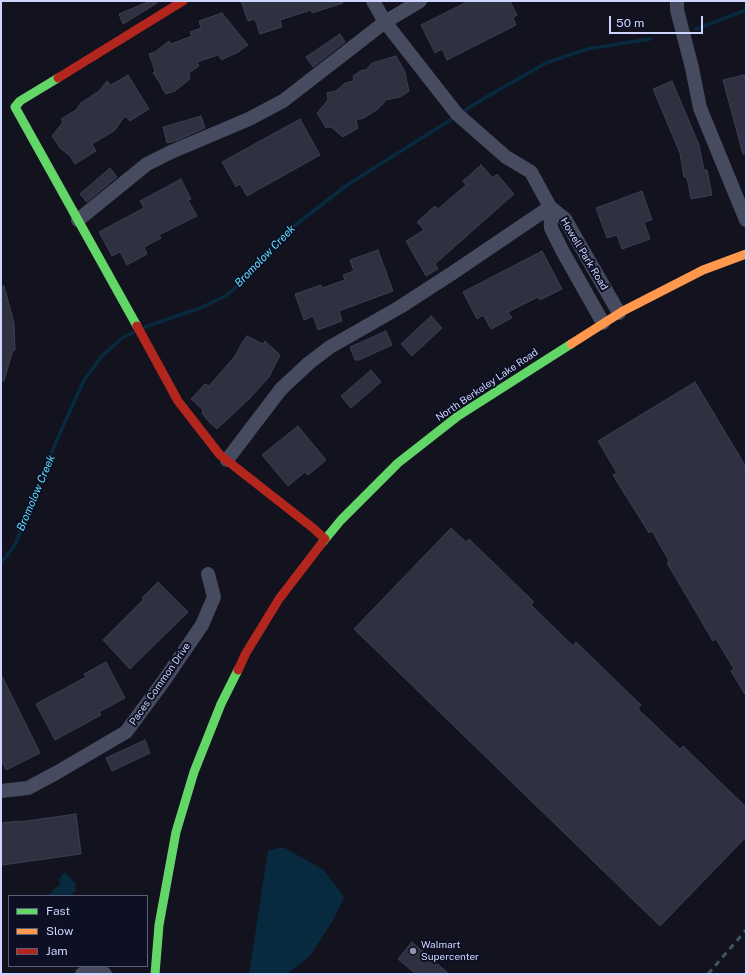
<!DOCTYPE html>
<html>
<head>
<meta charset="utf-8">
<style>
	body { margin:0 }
	#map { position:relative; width:747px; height:975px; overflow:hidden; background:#12131e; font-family:"Public Sans",sans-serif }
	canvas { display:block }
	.frame { position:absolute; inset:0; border:2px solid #ced6ff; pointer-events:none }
	.legend { position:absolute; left:8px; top:895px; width:140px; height:72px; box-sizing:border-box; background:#0d0f23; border:1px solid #5a5f7b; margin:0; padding:5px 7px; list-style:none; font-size:12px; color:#ced6ff }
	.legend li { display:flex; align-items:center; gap:8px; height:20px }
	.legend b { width:20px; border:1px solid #5a5f7b }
	.scale { position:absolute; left:609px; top:16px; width:94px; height:18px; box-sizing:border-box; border:2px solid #ced6ff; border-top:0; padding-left:5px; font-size:12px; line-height:14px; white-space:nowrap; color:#ced6ff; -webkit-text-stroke:3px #0d0f23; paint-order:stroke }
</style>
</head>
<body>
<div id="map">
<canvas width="747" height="975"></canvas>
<div class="frame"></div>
<ul class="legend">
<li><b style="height:5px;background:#63d668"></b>Fast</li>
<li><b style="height:5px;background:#ff974d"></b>Slow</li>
<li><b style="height:5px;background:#b3261e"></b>Jam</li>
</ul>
<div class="scale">50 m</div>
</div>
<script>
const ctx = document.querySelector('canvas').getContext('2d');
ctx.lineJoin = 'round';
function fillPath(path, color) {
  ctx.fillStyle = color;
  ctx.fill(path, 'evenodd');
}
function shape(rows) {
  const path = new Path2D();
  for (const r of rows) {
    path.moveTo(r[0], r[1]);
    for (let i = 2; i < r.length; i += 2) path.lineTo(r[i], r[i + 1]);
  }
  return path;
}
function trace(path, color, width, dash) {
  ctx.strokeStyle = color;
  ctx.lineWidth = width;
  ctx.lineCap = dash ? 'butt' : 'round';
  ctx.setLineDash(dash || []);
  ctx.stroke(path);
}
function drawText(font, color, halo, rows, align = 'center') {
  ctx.font = font + ' "Public Sans",sans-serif';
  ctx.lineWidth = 4;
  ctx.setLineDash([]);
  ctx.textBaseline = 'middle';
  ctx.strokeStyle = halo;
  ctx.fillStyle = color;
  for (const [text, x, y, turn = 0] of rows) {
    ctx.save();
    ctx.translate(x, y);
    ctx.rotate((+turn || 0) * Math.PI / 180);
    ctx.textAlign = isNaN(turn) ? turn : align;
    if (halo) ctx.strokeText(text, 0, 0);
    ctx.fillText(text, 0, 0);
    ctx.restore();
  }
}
fillPath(shape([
	[283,847,324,870,344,897,332,922,310,956,288,973,249,974,268,851],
	[65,872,76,884,75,889,76,891,72,894,73,896,47,896,61,883,59,881,60,877]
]), '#082a3e');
trace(shape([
	[696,29,746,10],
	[460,113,495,92,546,63,587,49,650,39],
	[145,327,200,308,226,296,248,276,285,233,347,185,455,117],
	[1,563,15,545,56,442,84,380,102,356,122,338,134,332]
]), '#082a3e', 3.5);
const building = shape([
	[150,1,156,1,157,3,123,24,119,14,150,1],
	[241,1,342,1,343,3,312,13,311,10,280,20,282,27,260,34,255,19,248,21,241,1],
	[469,1,510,1,517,15,513,18,516,25,447,60,442,49,435,53,421,25,469,1],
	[222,13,248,45,237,53,227,57,222,60,218,55,197,62,199,66,189,73,190,79,175,91,166,94,163,90,160,83,153,73,155,71,149,54,155,52,169,41,171,44,192,36,190,32,201,28,199,21,222,13],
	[340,34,345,42,313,67,306,57,340,34],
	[396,56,405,72,405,73,409,91,400,97,386,100,378,109,364,118,356,120,358,128,343,137,331,127,326,128,317,113,328,100,327,93,336,91,345,83,354,81,353,76,362,70,366,70,372,63,396,56],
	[128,75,149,109,130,121,125,116,114,131,92,144,96,151,75,164,70,156,60,148,52,136,63,122,61,119,76,110,81,103,99,91,107,81,111,85,128,75],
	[744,75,746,83,746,154,743,154,723,80,744,75],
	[672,81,699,145,704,170,707,170,712,195,691,199,687,177,684,177,680,153,653,89,672,81],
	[201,116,205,128,178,140,167,143,163,127,201,116],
	[300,119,320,155,247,196,240,184,236,187,222,162,300,119],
	[481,165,493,178,497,174,514,194,435,264,438,269,426,276,406,241,424,230,417,222,435,206,438,209,466,185,463,181,481,165],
	[110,168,117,177,87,202,80,194,110,168],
	[181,179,191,199,188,200,197,216,159,235,161,238,144,247,147,254,127,265,120,252,112,256,99,232,144,208,140,201,181,179],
	[642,191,652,220,644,222,650,239,622,249,617,235,607,238,596,208,642,191],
	[378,250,393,291,339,311,342,321,318,330,313,316,304,320,295,294,321,285,322,288,345,280,343,275,354,271,350,260,378,250],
	[542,251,562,289,540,300,538,297,508,312,512,318,491,329,483,315,477,319,463,292,542,251],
	[4,286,14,323,15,350,13,350,4,381,1,381,1,287,4,286],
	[431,316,442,328,412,356,401,344,431,316],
	[386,331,392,345,359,360,355,360,350,347,386,331],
	[247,336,263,344,265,341,280,355,269,377,250,398,217,429,209,422,202,413,203,410,191,399,205,384,209,386,235,356,243,341,247,336],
	[371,370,381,382,351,408,341,396,371,370],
	[695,382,746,467,746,696,731,671,734,669,716,639,713,641,667,563,669,561,652,531,649,533,613,475,617,473,598,441,695,382],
	[298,426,326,460,308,475,305,472,288,486,262,455,298,426],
	[451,528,466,542,469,539,534,602,531,605,573,646,576,642,641,705,638,709,680,749,683,746,746,807,746,837,660,926,354,629,451,528],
	[158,582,188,612,130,669,103,640,144,599,142,598,158,582],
	[106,662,125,698,99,712,101,715,55,740,36,704,86,677,84,674,106,662],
	[1,674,40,753,6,770,1,760,1,674],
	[145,740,150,753,112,771,106,758,145,740],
	[76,814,81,854,2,865,1,823,19,821,19,822,76,814],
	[412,942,449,974,416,974,398,959,412,942]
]);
fillPath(building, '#303140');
trace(building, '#3c3e52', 1);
trace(shape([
	[373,1,385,22,457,114,506,157,531,172,550,207,565,219,619,313],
	[677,1,677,10,692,68,700,108,746,220],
	[550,207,551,228,563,252,603,323],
	[78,220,147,164,171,152,249,119,283,101,385,22,420,1],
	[227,460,281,389,309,363,330,347,400,307,451,274,550,207],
	[1,791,28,788,56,773,126,732,163,682,202,625,214,597,208,574],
	[82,974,87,971,105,974]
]), '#464b5f', 14);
trace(shape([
	[58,78,20,101,15,107,137,326],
	[322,543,341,520,398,463,458,416,571,344],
	[155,974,159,925,176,832,194,772,221,704,238,670]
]), '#63d668', 9);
trace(shape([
	[571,344,623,311,703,270,746,254]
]), '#ff974d', 9);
trace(shape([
	[58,78,183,1],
	[137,326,178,401,220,455,313,528,325,539],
	[238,670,246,653,279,599,322,543]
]), '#b3261e', 9);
trace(shape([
	[708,974,746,930]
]), '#3b575f', 3, [6, 5]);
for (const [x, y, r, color] of [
	[413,951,4,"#8c92b0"]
]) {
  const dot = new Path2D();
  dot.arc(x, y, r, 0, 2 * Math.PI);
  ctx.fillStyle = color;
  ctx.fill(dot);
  trace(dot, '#0d0f23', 1.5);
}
drawText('10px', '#ced6ff', '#0d0f23', [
	["Howell Park Road",584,254,59],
	["North Berkeley Lake Road",487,385,-34],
	["Paces Common Drive",160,684,-55]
]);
drawText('10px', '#ced6ff', '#0d0f23', [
	["Walmart",421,945],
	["Supercenter",421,957]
], 'left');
drawText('italic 11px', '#5ce0ff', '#0d0f23', [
	["Bromolow Creek",265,256,-46],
	["Bromolow Creek",36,493,-67]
]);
</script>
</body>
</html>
